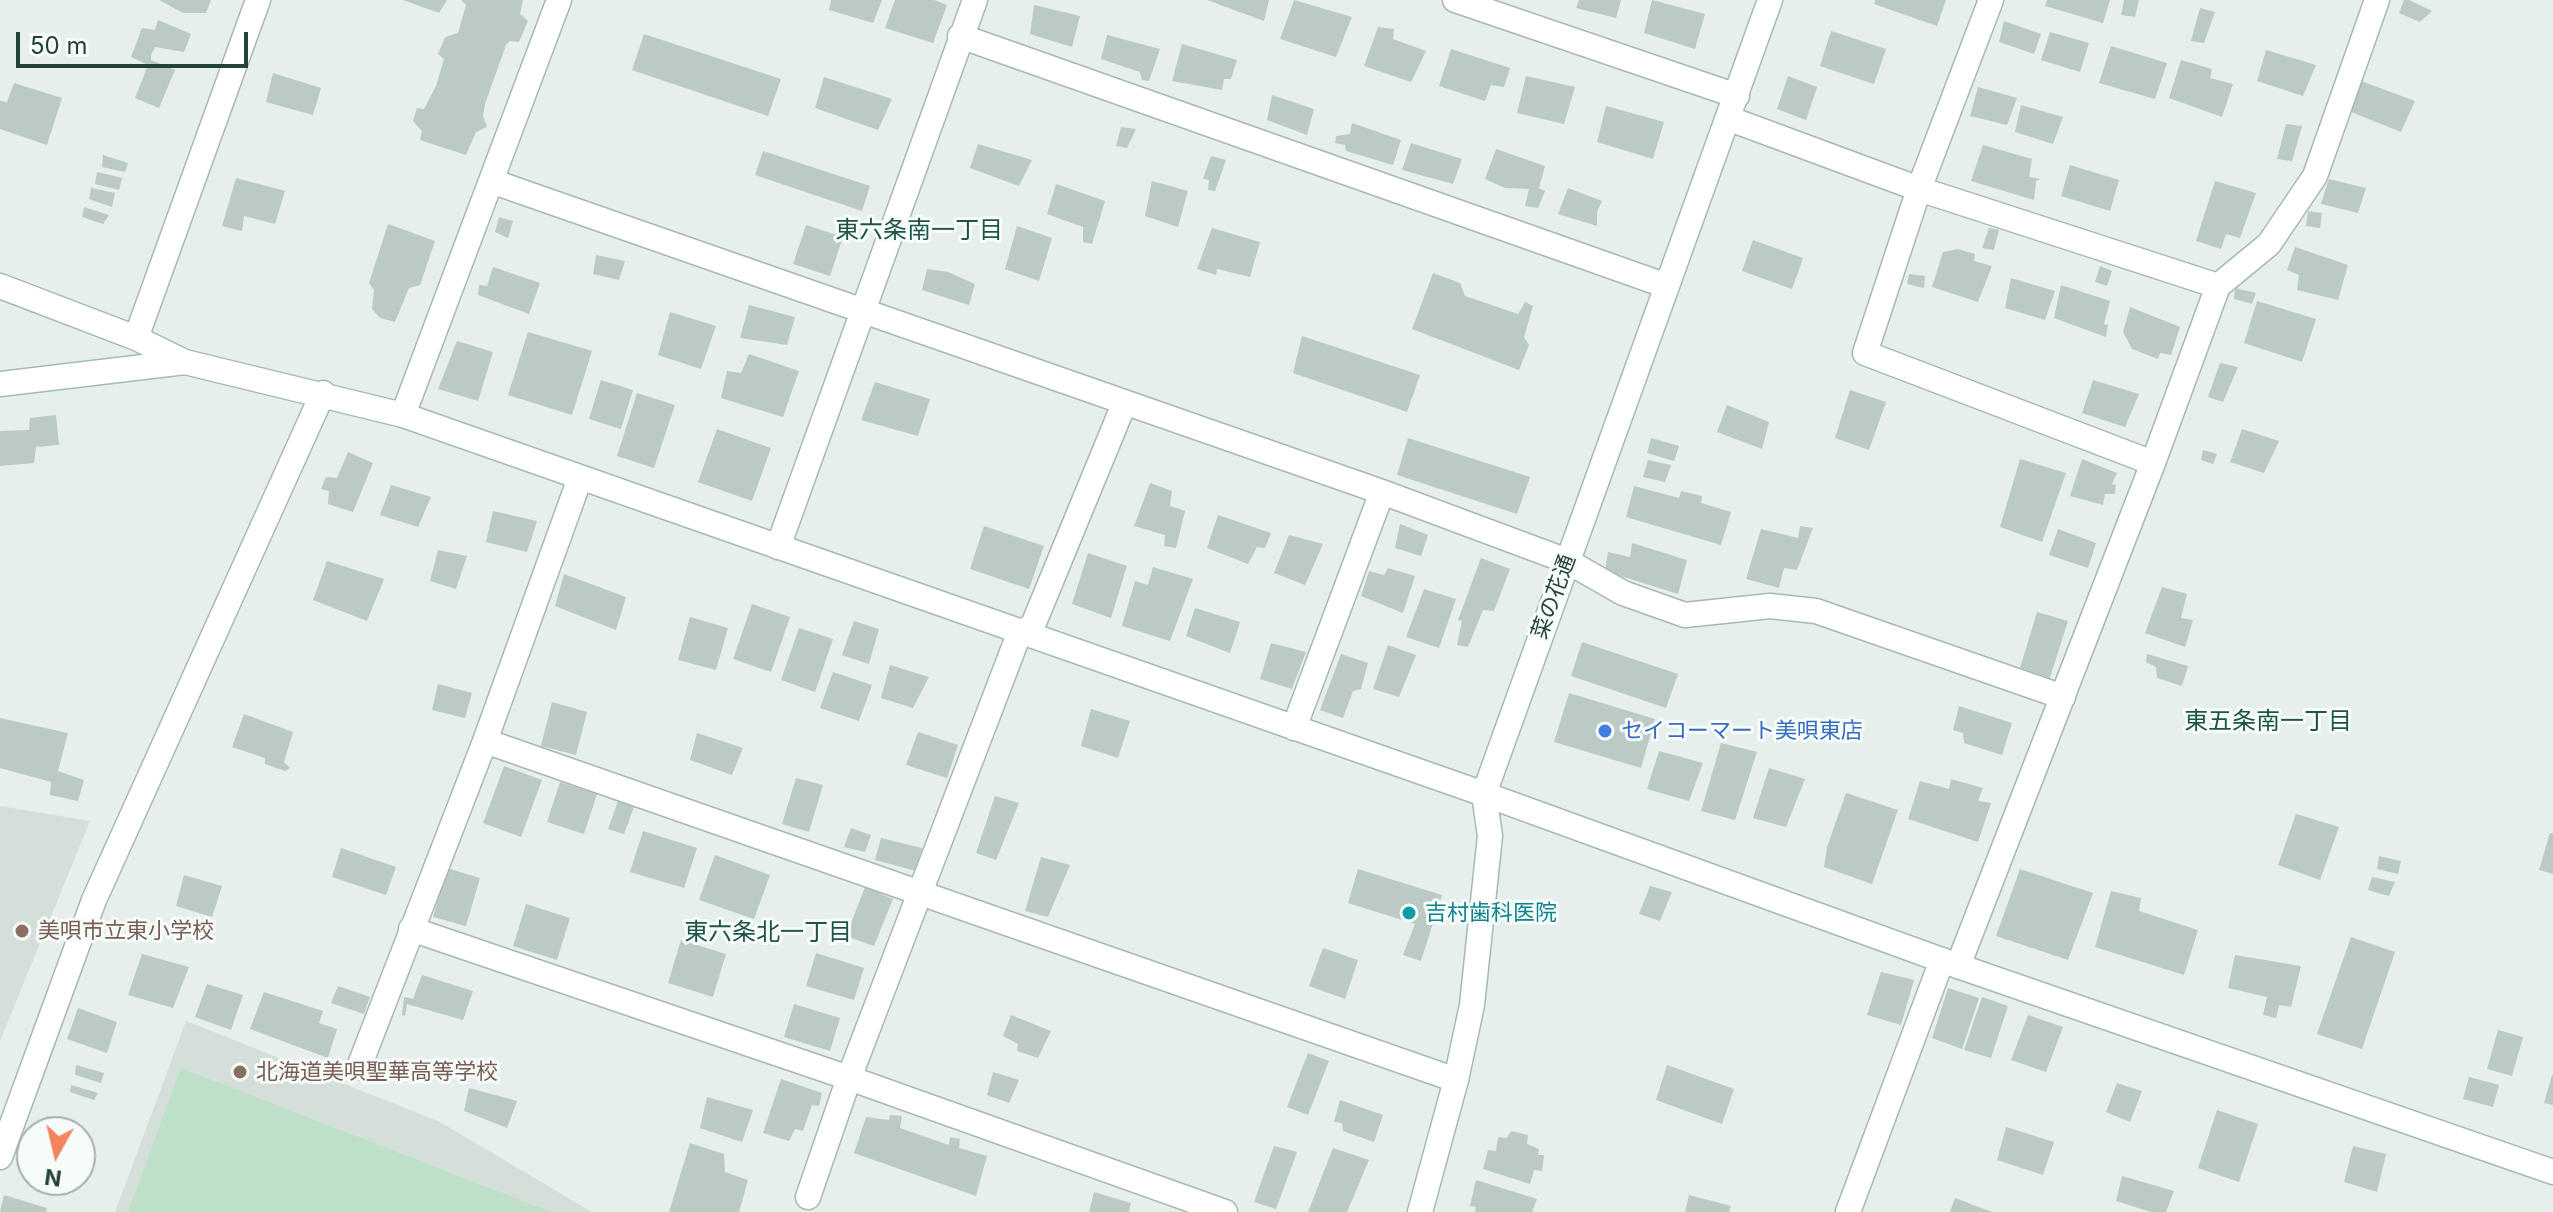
<!DOCTYPE html>
<html>
<head>
<meta charset="utf-8">
<style>
	body { margin:0 }
	#map { position:relative; width:2553px; height:1212px; overflow:hidden; background:#e6efeb; font-family:Inter,sans-serif }
	canvas { display:block }
	.north { position:absolute; left:16px; top:1116px; width:80px; height:80px; box-sizing:border-box; background:#f7fbf9; border:2px solid #a3b1ad; border-radius:50%; rotate:188deg; font-size:22px; font-weight:700; line-height:32px; text-align:center; color:#24423a }
	.north::after { content:''; display:block; margin:auto; width:28px; height:36px; background:#f4845f; clip-path:polygon(50% 0,100% 100%,50% 72%,0 100%) }
	.scale { position:absolute; left:16px; top:32px; width:232px; height:36px; box-sizing:border-box; border:4px solid #24423a; border-top:0; padding-left:10px; font-size:24px; line-height:28px; white-space:nowrap; color:#24423a; -webkit-text-stroke:6px #f7fbf9; paint-order:stroke }
</style>
</head>
<body>
<div id="map">
<canvas width="2553" height="1212"></canvas>
<div class="north">N</div>
<div class="scale">50 m</div>
</div>
<script>
const ctx = document.querySelector('canvas').getContext('2d');
ctx.lineJoin = 'round';
function fillPath(path, color) {
  ctx.fillStyle = color;
  ctx.fill(path, 'evenodd');
}
function shape(rows) {
  const path = new Path2D();
  for (const r of rows) {
    path.moveTo(r[0], r[1]);
    for (let i = 2; i < r.length; i += 2) path.lineTo(r[i], r[i + 1]);
  }
  return path;
}
function trace(path, color, width, dash) {
  ctx.strokeStyle = color;
  ctx.lineWidth = width;
  ctx.lineCap = dash ? 'butt' : 'round';
  ctx.setLineDash(dash || []);
  ctx.stroke(path);
}
function drawText(font, color, halo, rows, align = 'center') {
  ctx.font = font + ' Inter,"Noto Sans JP",sans-serif';
  ctx.lineWidth = 6;
  ctx.setLineDash([]);
  ctx.textBaseline = 'middle';
  ctx.strokeStyle = halo;
  ctx.fillStyle = color;
  for (const [text, x, y, turn = 0] of rows) {
    ctx.save();
    ctx.translate(x, y);
    ctx.rotate((+turn || 0) * Math.PI / 180);
    ctx.textAlign = isNaN(turn) ? turn : align;
    if (halo) ctx.strokeText(text, 0, 0);
    ctx.fillText(text, 0, 0);
    ctx.restore();
  }
}
fillPath(shape([
	[0,806,90,821,0,1041],
	[186,1021,440,1122,592,1212,115,1212]
]), '#d4dfda');
fillPath(shape([
	[181,1068,551,1212,128,1212]
]), '#bfe0c8');
fillPath(shape([
	[159,0,211,0,206,13,183,13],
	[403,0,447,0,439,13],
	[461,0,523,0,520,14,528,21,519,42,510,41,506,45,485,104,483,116,487,127,476,132,466,155,420,140,422,131,413,121,417,108,424,109,436,86,444,59,438,54,445,37,458,33,466,5],
	[831,0,882,0,873,23,829,10],
	[895,0,934,0,947,5,933,43,885,28],
	[1207,0,1269,0,1264,21],
	[1294,0,1352,17,1336,57,1280,39],
	[1579,0,1621,0,1616,18,1576,8],
	[1652,0,1705,14,1695,49,1644,33],
	[1875,0,1946,0,1937,26,1874,4],
	[2047,0,2110,0,2103,23,2045,6],
	[2124,0,2139,0,2135,17,2121,15],
	[2404,0,2409,0,2432,11,2420,22,2399,13],
	[1034,5,1080,16,1072,47,1030,34],
	[2200,8,2215,12,2204,43,2191,41],
	[158,20,191,34,184,52,155,47,151,55,151,60,175,70,159,108,135,98,148,65,131,57,142,28,155,30],
	[2004,21,2041,34,2034,54,1999,42],
	[1378,27,1394,29,1393,39,1426,51,1411,82,1364,66],
	[1831,31,1886,49,1874,84,1820,66],
	[2050,32,2089,43,2080,72,2041,60],
	[644,34,781,79,768,116,632,70],
	[1107,35,1160,49,1149,81,1142,80,1140,72,1101,59],
	[1182,44,1237,60,1231,79,1224,79,1222,90,1172,81],
	[2111,46,2167,63,2155,99,2099,83],
	[1451,49,1510,68,1504,87,1491,85,1485,101,1439,86],
	[2266,50,2316,65,2303,96,2257,81],
	[2181,60,2212,69,2210,78,2233,84,2222,117,2169,98],
	[273,73,321,88,313,115,266,102],
	[1526,76,1575,87,1564,124,1517,113],
	[1788,76,1817,87,1806,120,1777,109],
	[824,77,892,99,878,130,815,108],
	[2361,81,2415,101,2401,132,2351,112],
	[14,83,62,98,47,145,0,129,0,101,7,102],
	[1978,87,2017,98,2007,125,1970,116],
	[1272,95,1314,109,1307,135,1267,120],
	[2021,105,2063,117,2053,144,2015,132],
	[1606,106,1664,122,1653,159,1597,142],
	[1352,123,1401,140,1393,165,1346,151,1345,145,1335,143,1336,136,1350,134],
	[2286,124,2302,126,2292,161,2277,159],
	[1121,127,1136,129,1127,148,1116,146],
	[1411,143,1462,159,1453,184,1402,170],
	[978,144,1032,160,1019,186,970,168],
	[1983,145,2032,159,2029,177,2041,179,2036,181,2034,200,1971,181],
	[1496,149,1545,166,1539,188,1545,191,1538,208,1525,206,1529,189,1505,188,1485,179],
	[763,151,870,186,862,211,755,175],
	[103,155,128,163,125,172,102,167],
	[1211,156,1226,160,1215,191,1208,190,1209,180,1203,179],
	[2070,165,2119,180,2110,211,2061,196],
	[97,172,122,178,119,190,95,184],
	[236,178,285,191,275,224,244,216,242,231,222,226],
	[2329,179,2366,188,2358,213,2321,204],
	[1152,181,1188,191,1178,227,1145,216],
	[2215,181,2256,193,2240,238,2226,234,2221,249,2196,241],
	[1056,184,1105,201,1092,244,1083,242,1083,227,1047,214],
	[91,188,115,193,112,207,89,199],
	[1568,188,1602,201,1597,212,1597,226,1558,214],
	[84,207,109,215,103,224,82,217],
	[2308,211,2322,213,2320,228,2306,226],
	[499,217,513,221,508,238,495,232],
	[388,224,435,241,420,285,409,288,395,322,380,318,372,309,374,290,369,283],
	[806,225,843,237,830,276,793,264],
	[1017,226,1052,238,1039,281,1005,269],
	[1212,228,1260,242,1250,277,1217,269,1216,275,1197,269],
	[1989,228,1999,230,1994,250,1982,248],
	[1753,240,1803,258,1792,289,1742,271],
	[2295,247,2348,265,2338,300,2297,290,2299,275,2287,270],
	[1958,249,1975,254,1974,261,1992,266,1978,302,1932,287,1943,252],
	[596,255,625,261,619,280,593,274],
	[2100,266,2112,271,2107,286,2095,282],
	[493,267,540,283,529,314,478,295,479,285,487,286],
	[927,269,948,272,975,284,969,305,922,290],
	[1433,273,1460,283,1465,296,1518,314,1525,302,1533,306,1524,337,1529,345,1519,370,1412,329],
	[1909,274,1925,276,1924,288,1907,284],
	[2011,278,2055,291,2045,320,2005,308],
	[2061,285,2110,301,2104,324,2108,325,2106,337,2054,318],
	[2235,288,2256,293,2252,304,2234,299],
	[2257,301,2316,319,2302,362,2244,343],
	[749,305,795,317,787,345,740,338],
	[2130,307,2180,327,2171,355,2160,353,2158,359,2132,349,2123,332],
	[670,312,716,326,701,369,658,355],
	[528,332,592,351,572,415,508,395],
	[1302,336,1420,375,1407,412,1293,373],
	[457,341,493,352,478,401,438,389],
	[749,354,799,371,783,417,721,398,727,371,741,373],
	[2220,363,2238,367,2223,402,2208,397],
	[601,380,633,390,621,429,589,419],
	[2093,380,2139,394,2125,427,2082,413],
	[875,382,930,399,918,436,861,420],
	[1850,390,1886,402,1869,450,1835,438],
	[637,393,675,405,654,468,617,456],
	[1727,405,1769,422,1762,449,1717,432],
	[56,415,59,445,36,447,34,463,0,466,0,431,29,430,30,418],
	[717,429,771,448,752,501,698,482],
	[2242,429,2279,441,2264,473,2230,462],
	[1408,438,1530,477,1517,514,1397,475],
	[1651,438,1679,446,1674,461,1647,453],
	[2203,450,2217,454,2213,464,2201,460],
	[348,452,373,463,353,512,328,504,329,491,321,489,326,477,337,478],
	[2020,459,2066,473,2042,542,2000,527],
	[2082,459,2117,473,2112,484,2116,485,2115,494,2105,494,2103,505,2070,496],
	[1648,460,1671,465,1665,482,1643,477],
	[1150,483,1172,491,1170,506,1185,511,1176,548,1164,546,1165,535,1134,526],
	[391,485,431,497,418,527,380,515],
	[1634,486,1679,498,1681,491,1702,496,1701,503,1731,512,1721,545,1626,517],
	[493,511,537,521,527,552,486,542],
	[1218,515,1271,533,1265,548,1257,547,1248,564,1207,548],
	[1400,524,1428,535,1421,556,1395,548],
	[984,526,1044,546,1029,589,970,569],
	[1800,526,1813,528,1797,570,1784,568,1779,588,1746,579,1761,529,1798,538],
	[2058,529,2096,543,2088,568,2049,555],
	[1289,535,1323,544,1305,585,1274,573],
	[1632,543,1687,560,1678,594,1605,571,1608,552,1630,557],
	[438,550,467,556,456,589,430,581],
	[1088,553,1127,566,1111,618,1072,604],
	[1481,558,1510,569,1494,611,1483,610,1468,647,1457,645,1462,621,1458,620],
	[327,561,384,579,367,621,313,600],
	[1153,567,1193,579,1170,641,1122,626,1135,581,1148,585],
	[1388,568,1415,576,1403,613,1361,596,1369,571,1384,575],
	[564,574,626,597,616,630,555,606],
	[2162,587,2187,594,2181,618,2193,620,2185,647,2145,633],
	[1424,589,1456,599,1439,648,1406,637],
	[752,604,790,617,771,672,733,659],
	[1195,608,1240,622,1230,653,1186,636],
	[2037,612,2068,621,2050,678,2020,668],
	[690,617,728,628,716,670,678,660],
	[854,621,879,629,869,664,842,655],
	[799,628,833,639,815,692,781,680],
	[1582,642,1678,674,1666,708,1571,676],
	[1271,643,1306,652,1292,689,1260,679],
	[1388,645,1416,655,1399,697,1373,689],
	[1341,654,1368,663,1361,689,1353,691,1343,718,1320,710],
	[2147,654,2188,666,2182,686,2157,678,2156,667,2146,662],
	[890,665,929,677,913,708,881,698],
	[833,672,872,685,859,721,820,708],
	[438,684,472,693,465,718,432,710],
	[1569,693,1655,719,1641,768,1554,742],
	[552,702,587,712,576,755,541,746],
	[1959,706,2012,723,2002,755,1964,743,1963,733,1953,730],
	[1091,709,1130,721,1118,758,1081,746],
	[244,714,293,732,284,762,290,768,285,771,265,764,265,758,232,747],
	[0,718,68,733,58,771,84,780,78,801,50,795,51,782,0,768],
	[918,732,958,745,947,778,906,765],
	[697,733,743,748,732,775,690,760],
	[1721,743,1757,752,1735,820,1701,811],
	[1659,751,1703,763,1689,801,1647,789],
	[504,766,542,780,521,837,483,823],
	[1769,768,1805,779,1786,827,1753,818],
	[796,778,823,785,809,832,782,824],
	[1951,779,1983,788,1978,801,1991,803,1978,842,1908,819,1920,781,1949,789],
	[560,782,597,794,584,834,547,822],
	[1846,793,1898,810,1872,884,1824,867,1827,847],
	[995,796,1019,803,996,860,976,853],
	[618,801,634,807,624,834,608,829],
	[2296,814,2339,827,2320,880,2278,865],
	[851,828,871,835,865,852,844,847],
	[643,831,697,848,684,888,630,872],
	[2550,833,2553,833,2553,874,2539,870],
	[881,838,922,848,916,871,875,860],
	[341,848,396,867,386,895,332,877],
	[715,855,770,875,754,919,699,900],
	[2379,856,2401,861,2398,874,2377,869],
	[1041,857,1070,865,1048,917,1025,911],
	[447,868,480,878,466,926,433,917],
	[1358,869,1442,895,1421,961,1403,955,1415,924,1348,903],
	[2020,869,2093,893,2068,960,1996,936],
	[184,875,222,886,212,917,176,906],
	[2372,877,2395,882,2389,896,2368,890],
	[1650,886,1672,892,1660,921,1639,914],
	[865,887,893,899,874,946,846,936],
	[2111,891,2141,898,2139,911,2198,930,2184,975,2095,947],
	[526,904,570,918,557,960,513,946],
	[2351,937,2395,952,2362,1049,2317,1034],
	[681,940,726,954,713,997,668,983],
	[1323,948,1358,960,1345,999,1309,986],
	[816,953,864,968,854,1000,806,986],
	[142,954,189,967,173,1008,128,995],
	[2235,955,2301,966,2291,1007,2279,1005,2276,1018,2263,1015,2267,997,2228,988],
	[1881,972,1914,980,1901,1025,1867,1015],
	[422,975,473,991,463,1020,407,1004,405,1016,402,1015,404,997,413,999],
	[207,984,243,995,231,1030,195,1017],
	[338,986,370,997,364,1014,331,1003],
	[1948,988,1979,998,1962,1049,1932,1038],
	[264,992,323,1011,319,1023,337,1029,328,1058,250,1029],
	[1982,997,2008,1006,1991,1058,1964,1050],
	[794,1004,840,1018,830,1051,784,1037],
	[78,1008,117,1022,107,1053,67,1039],
	[1011,1015,1051,1031,1038,1058,1017,1051,1018,1044,1003,1036],
	[2028,1015,2063,1027,2046,1072,2011,1060],
	[2498,1030,2523,1037,2512,1076,2487,1069],
	[1308,1053,1329,1061,1308,1115,1287,1107],
	[76,1065,104,1073,101,1083,75,1075],
	[1667,1065,1734,1089,1722,1124,1656,1100],
	[993,1072,1019,1080,1009,1103,987,1095],
	[2552,1075,2553,1075,2553,1105,2544,1103],
	[2469,1077,2499,1085,2493,1107,2463,1099],
	[781,1079,822,1093,819,1106,812,1105,803,1131,795,1129,789,1141,763,1133],
	[2117,1083,2142,1091,2130,1122,2106,1112],
	[71,1085,98,1093,94,1100,70,1092],
	[469,1088,517,1101,507,1128,464,1111],
	[707,1097,753,1110,742,1142,700,1128],
	[1340,1100,1383,1115,1374,1142,1343,1131,1342,1123,1334,1122],
	[2217,1110,2258,1124,2239,1182,2198,1168],
	[890,1115,902,1116,900,1128,949,1145,950,1137,960,1139,959,1148,987,1156,976,1196,854,1153,866,1117,889,1120],
	[47,1116,84,1129,80,1138,80,1132,41,1132],
	[2006,1127,2054,1142,2043,1175,1997,1160],
	[1511,1131,1528,1135,1527,1144,1539,1149,1538,1155,1544,1155,1542,1171,1534,1170,1530,1184,1483,1169,1488,1150,1496,1151,1498,1137,1507,1138],
	[690,1143,724,1154,725,1172,748,1180,739,1212,669,1212],
	[1274,1146,1297,1152,1276,1209,1254,1202],
	[2353,1146,2386,1154,2377,1192,2344,1182],
	[1333,1148,1369,1160,1347,1212,1308,1212],
	[2122,1176,2174,1191,2166,1212,2151,1212,2116,1201],
	[1476,1180,1537,1199,1532,1212,1475,1212,1476,1207,1470,1206],
	[1094,1192,1131,1203,1129,1212,1089,1212],
	[4,1195,47,1208,46,1212,0,1212],
	[1689,1195,1731,1206,1729,1212,1685,1212],
	[1955,1198,1992,1212,1950,1212]
]), '#bbcac4');
const street = shape([
	[1455,0,1737,96],
	[1991,0,1919,189,1865,353,2153,463],
	[960,36,1667,286],
	[1730,119,1919,189,2218,286],
	[491,181,1382,492,1567,561,1623,593,1685,615,1770,606,1816,611,2063,697],
	[0,286,136,338,185,362],
	[136,338,258,0],
	[403,415,559,0],
	[778,547,975,0],
	[1294,728,1382,492],
	[485,741,1456,1080],
	[411,929,849,1078,1225,1212],
	[1958,966,2153,463,2218,286,2269,244,2315,176,2377,0],
	[359,1067,485,741,580,478],
	[0,1157,94,900,323,393],
	[808,1197,849,1078,1019,634,1033,625,1124,404],
	[1848,1212,1942,960]
]);
const secondary = shape([
	[0,384,185,362,403,415,1484,794,1958,966,2553,1172],
	[1420,1212,1456,1080,1472,1005,1490,836,1484,794,1770,0]
]);
trace(street, '#a8b8b2', 27);
trace(secondary, '#a4bbb3', 27);
trace(street, '#fff', 24);
trace(secondary, '#fff', 24);
for (const [x, y, r, color] of [
	[1605,731,8,"#3f7fe0"],
	[1409,913,8,"#0f9aa8"],
	[22,931,8,"#8d6e63"],
	[240,1072,8,"#8d6e63"]
]) {
  const dot = new Path2D();
  dot.arc(x, y, r, 0, 2 * Math.PI);
  ctx.fillStyle = color;
  ctx.fill(dot);
  trace(dot, '#f7fbf9', 3);
}
drawText('22px', '#24423a', '#f7fbf9', [
	["菜の花通",1554,597,-70]
]);
drawText('22px', '#366cbe', '#f7fbf9', [
	["セイコーマート美唄東店",1621,731]
], 'left');
drawText('22px', '#0d838f', '#f7fbf9', [
	["吉村歯科医院",1425,913]
], 'left');
drawText('22px', '#785e54', '#f7fbf9', [
	["美唄市立東小学校",38,931],
	["北海道美唄聖華高等学校",256,1072]
], 'left');
drawText('24px', '#1f5548', '#f7fbf9', [
	["東六条南一丁目",919,231],
	["東五条南一丁目",2268,722],
	["東六条北一丁目",768,933]
]);
</script>
</body>
</html>
